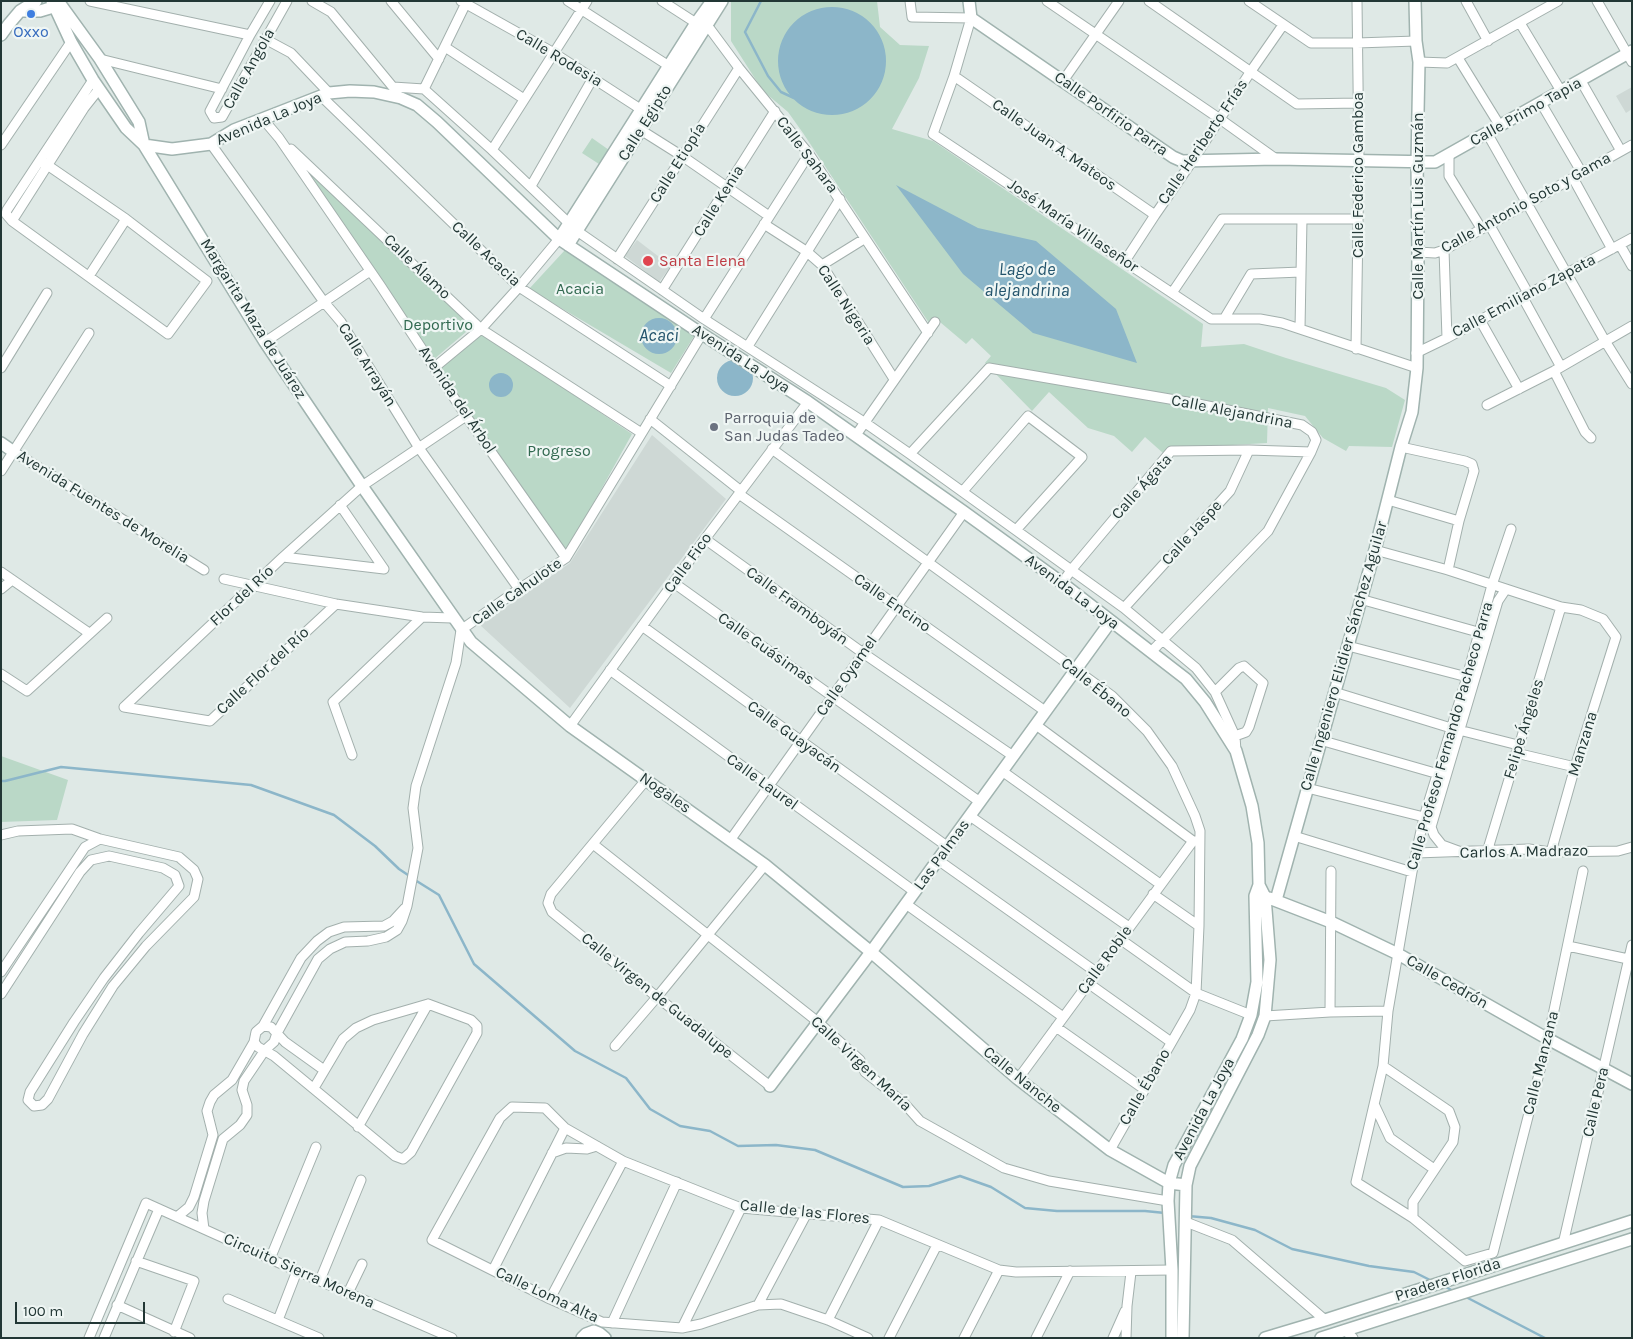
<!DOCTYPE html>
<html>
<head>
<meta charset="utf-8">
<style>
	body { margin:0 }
	#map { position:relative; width:1633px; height:1339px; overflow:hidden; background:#dfe9e6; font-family:Karla,sans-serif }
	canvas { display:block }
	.frame { position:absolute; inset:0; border:2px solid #223735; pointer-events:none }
	.scale { position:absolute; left:15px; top:1302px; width:130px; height:22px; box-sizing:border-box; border:2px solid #223735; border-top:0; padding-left:6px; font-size:15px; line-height:18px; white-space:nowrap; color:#223735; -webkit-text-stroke:4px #eff6f4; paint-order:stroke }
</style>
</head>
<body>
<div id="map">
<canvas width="1633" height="1339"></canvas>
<div class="frame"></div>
<div class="scale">100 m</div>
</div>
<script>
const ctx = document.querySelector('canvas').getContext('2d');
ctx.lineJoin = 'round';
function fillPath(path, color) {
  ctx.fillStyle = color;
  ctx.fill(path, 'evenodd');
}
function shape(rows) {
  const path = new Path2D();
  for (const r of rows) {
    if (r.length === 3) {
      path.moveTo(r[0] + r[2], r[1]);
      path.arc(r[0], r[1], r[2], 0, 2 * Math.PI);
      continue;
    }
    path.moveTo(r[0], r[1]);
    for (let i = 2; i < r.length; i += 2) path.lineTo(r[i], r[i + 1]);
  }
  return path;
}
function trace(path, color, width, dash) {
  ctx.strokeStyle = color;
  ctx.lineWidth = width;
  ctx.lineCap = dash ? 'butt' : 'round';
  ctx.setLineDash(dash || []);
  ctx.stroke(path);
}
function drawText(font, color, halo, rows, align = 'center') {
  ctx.font = font + ' Karla,sans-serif';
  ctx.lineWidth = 4.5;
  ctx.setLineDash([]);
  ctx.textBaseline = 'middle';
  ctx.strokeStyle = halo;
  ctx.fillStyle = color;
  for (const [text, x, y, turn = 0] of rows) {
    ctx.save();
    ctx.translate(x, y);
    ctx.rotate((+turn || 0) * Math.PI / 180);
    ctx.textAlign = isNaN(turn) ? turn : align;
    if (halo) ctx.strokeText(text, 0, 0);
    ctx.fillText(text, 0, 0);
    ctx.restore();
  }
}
fillPath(shape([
	[1632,87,1632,109,1626,113,1616,96],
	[637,240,671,266,659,282,625,256],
	[652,435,726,499,570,708,480,625,570,563]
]), '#ced8d5');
fillPath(shape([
	[731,1,877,1,880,27,900,45,929,46,919,78,892,129,933,141,1203,324,1201,347,1244,344,1286,358,1386,388,1405,400,1392,447,1349,446,1346,451,1323,438,1305,416,1268,408,1267,443,1180,448,1163,453,1145,437,1132,452,1114,436,1088,428,1049,392,1032,411,985,363,991,356,972,338,966,344,934,317,929,323,803,133,788,112,763,91,731,41],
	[592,138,609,150,599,164,582,153],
	[290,151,473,326,433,360],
	[565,250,696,333,671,373,529,289],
	[483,334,632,434,564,556,440,368],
	[1,756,68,780,57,820,1,822]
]), '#bad8c7');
fillPath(shape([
	[832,61,54],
	[896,185,978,228,1036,241,1116,309,1137,363,1033,333,963,274],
	[659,336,18],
	[735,378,18],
	[501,385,12]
]), '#8cb6c9');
trace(shape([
	[761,1,745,32,768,76,781,92,794,98],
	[1,781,5,781,61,767,251,785,334,815,375,846,399,869,411,877],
	[415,880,439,895,474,964,575,1051,626,1078,650,1109,680,1126,710,1131,738,1146,776,1145,815,1150,903,1187,929,1186,960,1176,991,1187,1025,1208,1057,1211,1145,1211,1165,1213],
	[1188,1216,1211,1218,1255,1230,1292,1249,1369,1266,1414,1272,1432,1281],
	[1444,1286,1455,1292],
	[1464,1296,1545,1338]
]), '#8cb6c9', 2.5);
const street = shape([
	[90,1,250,35],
	[270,1,250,35,210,111,214,118,222,117,287,1],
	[312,1,331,12,397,92],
	[391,1,439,59],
	[461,1,554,53,645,112],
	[568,1,669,66],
	[662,1,696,23,706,26,710,29,739,68,809,154,928,333],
	[910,1,912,17,971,18,954,76,933,134,1211,319,1260,319,1282,323,1417,368],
	[1047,1,1220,119,1276,159],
	[1149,1,1297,104,1359,103],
	[1249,1,1311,43,1357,43,1416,41],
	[1466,1,1488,41],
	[1597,1,1632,62],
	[1520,23,1561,91],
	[265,39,291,53,329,93],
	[445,47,524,99],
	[1458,58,1500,126],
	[100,59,222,89],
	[1419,62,1447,63,1558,1],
	[954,76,1155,215],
	[1063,81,1119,1],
	[1581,81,1621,151],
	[393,87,424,89,492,150,577,231,704,319,864,422,910,454,1124,608,1196,668,1215,692,1235,736,1236,751],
	[424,89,467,1],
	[321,96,519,287,671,386],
	[1541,103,1582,173],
	[263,119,279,138,380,285,466,416,566,558],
	[636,127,682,156,769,216],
	[1487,133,1605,341,1632,384],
	[211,144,324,302,341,322,419,448,519,589],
	[1,145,71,42],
	[291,149,481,329,640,432],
	[492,150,587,1],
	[1449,155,1449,176,1481,228],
	[40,160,126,219,207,281,168,334,12,221,6,214,7,210,40,160,93,80],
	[1573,178,1612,249],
	[531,186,593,78],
	[12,221,84,108,99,89],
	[764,224,806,251,822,265,894,379],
	[1489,224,1528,293],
	[1620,245,1632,266],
	[1444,250,1447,338],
	[1418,252,1435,253,1444,250,1632,145],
	[617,259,739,68],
	[1125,261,1155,215,1193,160,1251,71,1283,25],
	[822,265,864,239],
	[89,276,126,219],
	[662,290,775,111],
	[1172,293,1222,219,1358,219],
	[1522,296,1561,367],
	[704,319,809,154],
	[1224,319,1251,274,1301,272],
	[1480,320,1519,389],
	[1300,329,1302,219],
	[265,342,370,271],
	[748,346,840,199],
	[1356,349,1359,162,1357,1],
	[1416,353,1447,338,1632,238],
	[435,367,481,329,519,287,559,239],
	[1,368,47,293],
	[1554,371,1585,432,1591,438],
	[1487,405,1554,371,1632,326],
	[650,419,741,491],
	[856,435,935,322],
	[1401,447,1465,461,1472,464,1474,471,1459,521,1448,570],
	[772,449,1112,696,1147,731,1172,766,1195,816,1200,831,1199,926,1196,993,1190,1010,1110,1150],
	[14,452,204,570],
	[910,454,989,368,1193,403,1302,425,1312,432,1316,440,1311,452,1268,531,1151,652],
	[1,471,89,333],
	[963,491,1028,416,1082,457,1016,530],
	[739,494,1045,711],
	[1388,500,1459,521],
	[340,505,384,569],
	[1511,529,1492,585,1467,677,1424,817,1412,872,1388,1011,1383,1066,1356,1182,1413,1218,1465,1261,1493,1253,1548,1039,1583,871],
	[705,539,863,653,1013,756],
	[1375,550,1448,570,1561,607,1581,610,1603,619,1616,637,1575,767,1551,852],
	[283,557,384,569],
	[1,572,89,633],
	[224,579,336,604,422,617,452,618],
	[674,583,980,802],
	[1062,583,1072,569,1171,451,1249,450,1311,452],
	[1,589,12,580],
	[1360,599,1485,634],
	[1124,608,1230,491,1249,450],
	[642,626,948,847],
	[1348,646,1471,678],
	[610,670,915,892],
	[1,674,27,691,107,618],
	[1215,692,1239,668,1244,666,1263,683,1249,727,1246,732,1235,736],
	[1334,692,1451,728,1518,745],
	[124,707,283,557,362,486,466,416],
	[124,707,210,721,336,604],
	[1036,725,1193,841,1197,841],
	[570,726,705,539,808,402],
	[1320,740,1442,775],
	[1516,753,1575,767],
	[352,755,333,702,422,617],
	[1002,771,1160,884],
	[646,780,551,894,548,903,552,912,657,997,770,1086],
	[1307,788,1428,818],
	[970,816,1129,927],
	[1,835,18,831,72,829,100,839,179,857,194,870,198,879,194,897,146,946,113,986,83,1034,48,1099,42,1105,34,1106,28,1100,30,1092,74,1022,104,978,139,933,179,886,175,875,163,868,109,856,91,860],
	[1294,836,1412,872],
	[731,839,964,512],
	[593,844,818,1022,860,1060,865,1072,903,1102,920,1121,1004,1168,1049,1181,1168,1201],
	[1461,852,1442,845,1434,835,1431,827,1498,601,1506,589],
	[1487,852,1561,607],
	[1416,853,1529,849,1551,852,1618,851,1632,847],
	[938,860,1096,972],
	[1153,894,1199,926],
	[906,904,1063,1017],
	[1120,939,1196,993,1251,1015],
	[1568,946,1628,959],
	[1,972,85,847,100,839],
	[1088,983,1171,1042],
	[1,994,80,872,91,860],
	[1330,1012,1331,871],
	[1265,1016,1330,1012,1388,1011],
	[263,1026,271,1027,285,1042,324,1070],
	[1056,1027,1144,1089],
	[254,1042,258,1047,274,1056,395,1156,403,1159,411,1152,477,1033,477,1026,471,1020,428,1004,373,1020,356,1028,343,1039,314,1088],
	[615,1046,657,997,765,865],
	[1383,1066,1449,1111,1455,1127,1453,1142,1413,1202,1413,1218],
	[1018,1079,1193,841],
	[1375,1106,1390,1138,1434,1169],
	[358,1127,428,1004],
	[552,1153,566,1148,587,1149,597,1146],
	[177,1217,189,1207,194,1197,213,1135,207,1111,210,1102,214,1095,232,1080,254,1042,256,1032,263,1026,301,958,317,941,329,932,344,927,384,926,393,921,405,908],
	[1186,1222,1232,1240,1325,1320],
	[204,1229,202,1213,204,1201,223,1139,240,1125,247,1115,247,1105,242,1090,244,1081,265,1050,274,1042,277,1033,318,959,330,949,345,942,368,941,386,937,397,930,402,921,407,906,418,848,413,808,416,786,456,663,461,630,519,589,566,558,702,334],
	[1563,1244,1632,945],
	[270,1259,316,1147],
	[136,1261,194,1281,174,1332],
	[493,1270,565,1128],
	[320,1280,361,1180],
	[348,1293,362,1264],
	[228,1299,319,1338],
	[550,1299,623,1161],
	[117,1305,190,1338],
	[758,1305,807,1213],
	[278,1320,297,1271],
	[828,1320,879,1220],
	[612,1323,677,1182],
	[682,1328,741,1208],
	[1345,1330,1353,1338],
	[89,1338,146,1203,297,1271,452,1338],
	[104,1338,159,1209],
	[868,1338,828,1320,781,1304,758,1305,701,1324,682,1328,602,1322,550,1299,432,1240,500,1118,512,1107,545,1108,565,1128,623,1161,741,1208,879,1220,999,1270,1016,1272,1172,1270],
	[889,1338,937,1245],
	[964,1338,999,1270],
	[1036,1338,1070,1271],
	[1113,1338,1125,1311],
	[1126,1338,1127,1306,1131,1272]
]);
const secondary = shape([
	[52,1,71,42,93,80,126,128,144,145,172,149,211,144,234,130,329,93,350,91,374,92,401,98,417,105,437,122,559,239,702,334,808,402,964,512,1062,583,1186,679,1205,702,1236,751,1252,806,1258,843,1259,885,1255,896,1257,982,1251,1015,1242,1039,1174,1165,1169,1183,1168,1201,1172,1270,1172,1338],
	[58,1,100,59,139,122,144,145,265,342,362,486,471,642,570,726,765,865,871,952,1018,1079,1110,1150,1169,1183,1186,1185],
	[969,1,971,18,1173,157,1182,161,1276,159,1435,162,1632,51],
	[20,11,40,11,60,5],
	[1,35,9,24,20,11,36,1],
	[559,239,696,23,712,1],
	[568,245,722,1],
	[1,443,14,452],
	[1269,898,1331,922,1398,954,1548,1039,1632,1084],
	[1276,900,1375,550,1401,447,1412,412,1417,368,1418,252,1417,163,1419,62,1416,41,1415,1],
	[770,1086,871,952,1111,621],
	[582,1338,586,1334,594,1331,599,1333,605,1338],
	[1183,1338,1186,1185,1190,1166,1258,1035,1265,1016,1270,960,1265,897,1259,885],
	[1265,1338,1325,1320,1632,1221],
	[1321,1338,1632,1239]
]);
trace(street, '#a3b0ad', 11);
trace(secondary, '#a0b3af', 14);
trace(street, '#fff', 9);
trace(secondary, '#fff', 11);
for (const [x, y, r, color] of [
	[31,14,5,"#3f7fe0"],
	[648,261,6,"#e0444e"],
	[714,427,5,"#6b7280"]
]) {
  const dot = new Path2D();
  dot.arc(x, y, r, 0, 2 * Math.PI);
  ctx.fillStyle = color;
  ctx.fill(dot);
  trace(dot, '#eff6f4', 2);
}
drawText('16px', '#366cbe', '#eff6f4', [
	["Oxxo",31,32]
]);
drawText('16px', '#223735', '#eff6f4', [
	["Calle Rodesia",559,58,31],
	["Calle Angola",249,69,-61],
	["Calle Primo Tapia",1526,112,-29],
	["Calle Porfirio Parra",1111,114,35],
	["Avenida La Joya",269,119,-23],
	["Calle Egipto",645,123,-58],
	["Calle Heriberto Frías",1203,142,-56],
	["Calle Juan A. Mateos",1054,145,35],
	["Calle Sahara",807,155,53],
	["Calle Etiopía",678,163,-58],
	["Calle Federico Gamboa",1358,175,-90],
	["Calle Kenia",719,201,-58],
	["Calle Antonio Soto y Gama",1526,203,-29],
	["Calle Martín Luis Guzmán",1418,206,-90],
	["José María Villaseñor",1073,226,34],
	["Calle Acacia",486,254,43],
	["Calle Álamo",417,267,44],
	["Calle Emiliano Zapata",1524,296,-28],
	["Calle Nigeria",846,305,57],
	["Margarita Maza de Juárez",253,319,58],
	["Avenida La Joya",741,359,33],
	["Calle Arrayán",367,365,58],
	["Avenida del Árbol",457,400,56],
	["Calle Alejandrina",1232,412,11],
	["Calle Ágata",1142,487,-48],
	["Avenida Fuentes de Morelia",103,507,32],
	["Calle Jaspe",1192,533,-48],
	["Calle Fico",688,563,-54],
	["Calle Cahulote",517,592,-35],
	["Avenida La Joya",1072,592,37],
	["Flor del Río",242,596,-43],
	["Calle Encino",892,603,35],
	["Calle Framboyán",797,606,36],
	["Calle Guásimas",766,649,35],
	["Calle Ingeniero Elidier Sánchez Aguilar",1344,656,-74],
	["Calle Flor del Río",263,671,-43],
	["Calle Oyamel",847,676,-55],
	["Calle Ébano",1096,688,39],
	["Felipe Ángeles",1524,729,-73],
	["Calle Profesor Fernando Pacheco Parra",1450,736,-74],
	["Calle Guayacán",794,737,36],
	["Manzana",1583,744,-73],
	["Calle Laurel",762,782,36],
	["Nogales",665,793,35],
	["Carlos A. Madrazo",1524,852,-1],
	["Las Palmas",942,855,-54],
	["Calle Roble",1105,960,-54],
	["Calle Cedrón",1447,982,30],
	["Calle Virgen de Guadalupe",657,996,39],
	["Calle Manzana",1541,1063,-76],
	["Calle Virgen María",861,1064,43],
	["Calle Nanche",1022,1080,39],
	["Calle Ébano",1145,1087,-60],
	["Calle Pera",1596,1102,-77],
	["Avenida La Joya",1204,1109,-62],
	["Calle de las Flores",805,1212,6],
	["Circuito Sierra Morena",299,1271,24],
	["Pradera Florida",1448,1280,-18],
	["Calle Loma Alta",547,1295,25]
]);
drawText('16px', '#be3a42', '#eff6f4', [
	["Santa Elena",659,261]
], 'left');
drawText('16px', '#316950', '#eff6f4', [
	["Acacia",580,289],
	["Deportivo",438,325],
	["Progreso",559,451]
]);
drawText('16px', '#5b616d', '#eff6f4', [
	["Parroquia de",724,418],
	["San Judas Tadeo",724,436]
], 'left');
drawText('italic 18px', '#23546c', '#eff6f4', [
	["Lago de",1027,270],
	["alejandrina",1027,291],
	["Acaci",659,336]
]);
</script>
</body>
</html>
